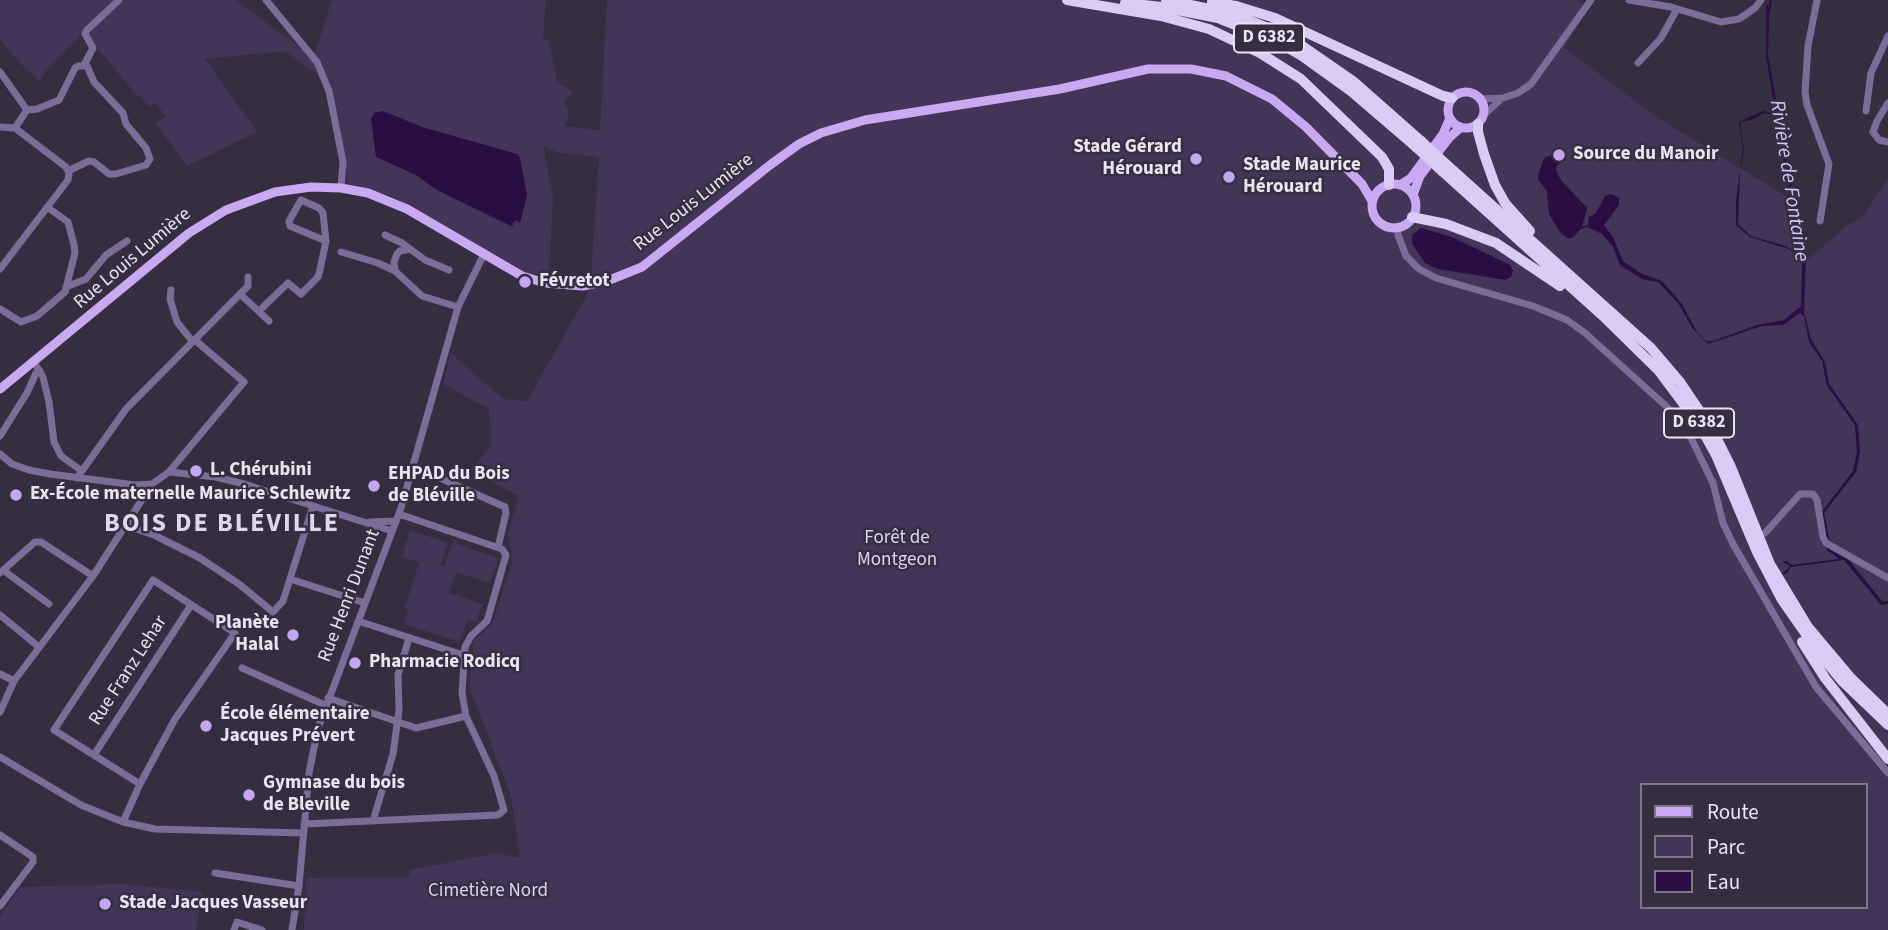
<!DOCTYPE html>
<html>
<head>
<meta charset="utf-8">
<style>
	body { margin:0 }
	#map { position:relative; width:1888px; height:930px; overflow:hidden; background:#352e40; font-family:"Source Sans 3",sans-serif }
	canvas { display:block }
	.legend { position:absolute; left:1640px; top:783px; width:228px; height:126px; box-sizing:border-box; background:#352e40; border:2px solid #7d7786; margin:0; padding:9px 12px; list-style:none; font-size:21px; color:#e9e4f0 }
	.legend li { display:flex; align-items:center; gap:14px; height:35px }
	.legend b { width:35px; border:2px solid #7d7786 }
</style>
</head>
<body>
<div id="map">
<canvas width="1888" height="930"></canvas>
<ul class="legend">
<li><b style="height:9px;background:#c8a9f2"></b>Route</li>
<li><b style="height:19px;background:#443458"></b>Parc</li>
<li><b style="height:19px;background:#290d43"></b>Eau</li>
</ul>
</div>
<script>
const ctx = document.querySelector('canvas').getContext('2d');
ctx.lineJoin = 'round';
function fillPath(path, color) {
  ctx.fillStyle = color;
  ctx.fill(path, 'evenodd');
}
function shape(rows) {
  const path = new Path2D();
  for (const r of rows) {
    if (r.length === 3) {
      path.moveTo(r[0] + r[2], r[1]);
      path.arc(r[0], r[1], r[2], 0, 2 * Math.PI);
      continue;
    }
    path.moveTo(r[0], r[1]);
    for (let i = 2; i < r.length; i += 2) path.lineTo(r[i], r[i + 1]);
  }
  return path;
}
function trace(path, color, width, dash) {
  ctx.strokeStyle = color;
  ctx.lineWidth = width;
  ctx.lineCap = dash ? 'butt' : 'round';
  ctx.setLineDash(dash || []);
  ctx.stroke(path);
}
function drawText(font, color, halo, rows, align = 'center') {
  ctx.font = font + ' "Source Sans 3",sans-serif';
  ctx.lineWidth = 5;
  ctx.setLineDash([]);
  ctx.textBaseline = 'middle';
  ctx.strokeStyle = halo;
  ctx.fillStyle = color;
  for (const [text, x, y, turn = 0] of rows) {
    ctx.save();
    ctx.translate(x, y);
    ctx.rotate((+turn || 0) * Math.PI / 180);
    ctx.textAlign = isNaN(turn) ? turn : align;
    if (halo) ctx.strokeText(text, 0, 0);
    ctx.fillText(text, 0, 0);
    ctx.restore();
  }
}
fillPath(shape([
	[0,0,235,0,314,57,332,0,546,0,543,39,549,40,557,82,573,92,565,101,569,115,565,126,600,130,607,0,1575,0,1584,5,1565,48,1661,120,1791,199,1805,262,1847,226,1863,217,1888,178,1888,930,304,930,306,878,408,877,410,870,497,853,520,858,511,795,469,687,474,640,492,625,513,560,508,535,519,496,471,471,491,445,489,409,443,384,451,353,503,399,527,401,587,295,591,277,599,157,559,153,543,145,553,197,549,276,527,275,424,213,391,196,349,186,335,105,317,74,285,51,205,59,257,132,187,166,156,124,166,116,155,103,149,107,140,96,138,97,84,32,46,71,40,81,23,66,0,40],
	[1641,785,1865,785,1865,907,1641,907],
	[410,530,448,543,440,566,444,567,454,540,457,541,457,544,498,558,490,583,456,572,449,593,483,604,476,622,467,620,460,642,404,624,408,610,405,608,419,563,402,556],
	[124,884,203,892,196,930,0,930,0,916,21,887]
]), '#443458');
fillPath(shape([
	[1772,0,1769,17,1768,56,1806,259,1804,312,1811,339,1825,362,1829,384,1858,425,1860,452,1856,472,1824,513,1830,543,1826,541,1821,513,1853,471,1857,452,1855,425,1827,386,1822,361,1809,342,1804,316,1800,313,1783,325,1762,326,1708,344,1693,329,1678,303,1658,282,1642,279,1620,265,1613,247,1602,234,1587,227,1581,229,1572,238,1567,238,1559,231,1549,214,1547,191,1539,181,1538,176,1544,158,1555,154,1559,150,1563,154,1556,168,1557,173,1561,180,1587,208,1582,227,1588,225,1589,217,1596,213,1605,196,1611,194,1619,198,1619,205,1604,225,1613,237,1623,261,1642,274,1662,281,1682,304,1697,332,1706,341,1713,341,1757,325,1784,320,1801,306,1802,257,1789,249,1750,237,1736,225,1736,201,1743,147,1739,122,1763,111,1772,113,1775,111,1766,56,1766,4,1769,7,1769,1],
	[1764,113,1776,115,1801,254,1785,246,1751,236,1738,224,1740,171,1744,149,1740,122,1751,120],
	[383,111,422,127,517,154,520,158,527,195,520,223,517,220,512,224,514,227,509,225,437,190,416,175,376,157,371,119,374,113],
	[1421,228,1452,237,1510,265,1513,271,1511,277,1505,280,1438,269,1425,263,1412,244,1412,235],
	[1827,544,1831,550,1848,559,1882,601,1888,601,1888,604,1881,605,1844,560,1791,567,1787,573,1781,575,1790,566,1782,561,1787,561,1792,565,1839,559,1827,550]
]), '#290d43');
trace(shape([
	[1803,272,1803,260]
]), '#290d43', 2);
trace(shape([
	[266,0,317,62,329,91,343,162,341,188],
	[1629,0,1671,7,1721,22,1739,19,1755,8,1761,0],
	[1817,0,1808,46,1805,92,1807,105,1829,164,1820,221],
	[1638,63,1661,38,1677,9],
	[84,65,93,48,85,34,87,30,119,0],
	[0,72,27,110],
	[1481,99,1503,98,1518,93,1531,84,1591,0],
	[1888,103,1877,121,1873,132,1879,140,1888,142],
	[1866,111,1871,73,1888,36],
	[1484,115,1499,101],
	[0,127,15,128,66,167,69,173,68,180,0,269],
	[15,128,27,110,37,109,59,100,75,68,78,66,87,66,94,82,123,113,126,124,146,148,150,159,146,165,116,174,109,174,94,162,89,161,68,171],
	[1398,227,1398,235,1406,256,1419,269,1436,278,1533,306,1567,320,1585,333,1666,406,1691,438,1713,483,1723,523,1733,544,1816,687,1888,773],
	[385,235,402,243,425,260,449,270],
	[341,252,378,263,395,271,422,296,458,307],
	[395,271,394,262,397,254,400,251,410,249],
	[66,287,86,279,106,255,127,241],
	[171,290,170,299,177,322,193,342],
	[240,294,269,321],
	[0,309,21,322,37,316,65,292,75,253,74,245,68,222,47,207],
	[259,311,288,283,301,294,318,277,320,270,326,241,323,213,319,208,301,200,289,221,290,226,326,241],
	[34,362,43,377,49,402,54,442,61,456,82,471],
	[0,436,27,393,36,373,40,371],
	[0,454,12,464,29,470,50,474,135,485,152,484],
	[413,466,505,507,506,513,498,547],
	[169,472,216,477,244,484,392,531],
	[77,478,126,409,248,286,248,277],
	[370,522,396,521],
	[127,526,154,535,200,558,239,584,273,612,283,601,313,506],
	[1765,533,1800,494,1813,494,1817,500,1823,537,1826,543,1888,578],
	[3,570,49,604],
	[0,573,35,542,41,542,93,576],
	[290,579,365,603],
	[0,615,39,647],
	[358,621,463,655],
	[242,668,325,705],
	[0,674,14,681],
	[328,698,416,728,466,716],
	[0,712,14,681,93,576,152,484,169,472,244,382,195,340],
	[94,755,191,605],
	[0,757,81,805,123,822,155,829,303,833],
	[373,821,393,754,399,710,398,675,409,638],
	[123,822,140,784,175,719,235,633,153,580,54,730,140,784],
	[304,824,498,815,504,810,494,776,466,716,462,693,465,647,471,636,487,621,506,555,502,549,399,514],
	[0,835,33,857,33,862,0,906],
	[215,873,299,886],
	[234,930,237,922,262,930],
	[292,930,299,886,309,773,318,728,401,508,458,307,484,254]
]), '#7e6c98', 7);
trace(shape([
	[1466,110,18],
	[1394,206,22],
	[1400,185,1411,178,1443,134,1450,118],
	[1413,195,1420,176,1449,138,1461,127],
	[0,389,189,233,226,210,275,192,311,187,341,188,368,193,407,209,522,276,545,283,583,286,607,281,642,267,770,165,799,144,821,133,865,120,1060,89,1148,69,1191,69,1226,76,1272,99,1306,127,1362,184,1372,201]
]), '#c8a9f2', 9);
trace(shape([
	[1067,0,1161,16,1209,29,1260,53,1301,79,1382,157,1389,169,1389,185],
	[1166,0,1230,13,1273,30,1301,45,1353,81,1421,141],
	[1212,2,1236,6,1275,18,1443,96,1452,98],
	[1125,3,1162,7,1218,18,1276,41,1302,56,1352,92,1416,147],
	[1478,124,1478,132,1484,154,1495,185,1505,203,1530,231],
	[1447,165,1651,348,1680,382,1713,431,1731,467,1770,564,1808,627,1850,677,1888,714],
	[1442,171,1603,316,1659,371,1700,426,1716,455,1757,552,1782,600,1819,653,1843,682,1888,725],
	[1412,217,1446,224,1496,243,1560,286],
	[1802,642,1825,678,1888,759]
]), '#ddcbf7', 10);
trace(shape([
	[1421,141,1447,165],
	[1416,147,1442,171]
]), '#ddcbf7', 10);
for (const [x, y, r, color] of [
	[1559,155,7,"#c5a6f0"],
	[1196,159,7,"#c5a6f0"],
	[1229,177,7,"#c5a6f0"],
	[525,282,7,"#c5a6f0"],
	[196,471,7,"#c5a6f0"],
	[374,486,7,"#c5a6f0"],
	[16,495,7,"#c5a6f0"],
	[293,635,7,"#c5a6f0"],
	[355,663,7,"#c5a6f0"],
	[206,726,7,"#c5a6f0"],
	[249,795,7,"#c5a6f0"],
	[105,904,7,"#c5a6f0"]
]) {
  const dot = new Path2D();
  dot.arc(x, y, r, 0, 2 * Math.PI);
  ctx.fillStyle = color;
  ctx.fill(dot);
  trace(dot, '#352e40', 2.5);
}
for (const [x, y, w] of [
	[1269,38,70],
	[1699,423,70]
]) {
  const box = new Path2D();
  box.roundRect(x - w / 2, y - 14.5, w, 29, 5);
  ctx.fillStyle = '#352e40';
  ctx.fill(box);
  trace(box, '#e9e4f0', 2);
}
drawText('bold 18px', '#e9e4f0', null, [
	["D 6382",1269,38],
	["D 6382",1699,423]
]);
drawText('bold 19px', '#e9e4f0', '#352e40', [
	["Stade Gérard",1182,148,"right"],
	["Hérouard",1182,170,"right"],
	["Source du Manoir",1573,155],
	["Stade Maurice",1243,166],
	["Hérouard",1243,188],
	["Févretot",539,282],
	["L. Chérubini",210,471],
	["EHPAD du Bois",388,475],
	["de Bléville",388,497],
	["Ex-École maternelle Maurice Schlewitz",30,495],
	["Planète",279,624,"right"],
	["Halal",279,646,"right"],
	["Pharmacie Rodicq",369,663],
	["École élémentaire",220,715],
	["Jacques Prévert",220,737],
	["Gymnase du bois",263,784],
	["de Bleville",263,806],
	["Stade Jacques Vasseur",119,904]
], 'left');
drawText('19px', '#e9e4f0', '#352e40', [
	["Rue Louis Lumière",694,203,-38],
	["Rue Louis Lumière",133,259,-40],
	["Rue Henri Dunant",350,596,-69],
	["Rue Franz Lehar",129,671,-57]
]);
drawText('19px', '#dfd1f4', '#352e40', [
	["Forêt de",897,539],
	["Montgeon",897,561],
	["Cimetière Nord",488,892]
]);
drawText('italic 21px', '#d9c3f8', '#352e40', [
	["Rivière de Fontaine",1788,181,81]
]);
ctx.letterSpacing = '2px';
drawText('bold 26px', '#e0d7ef', '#352e40', [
	["BOIS DE BLÉVILLE",222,525]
]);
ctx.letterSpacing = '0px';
</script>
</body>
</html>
